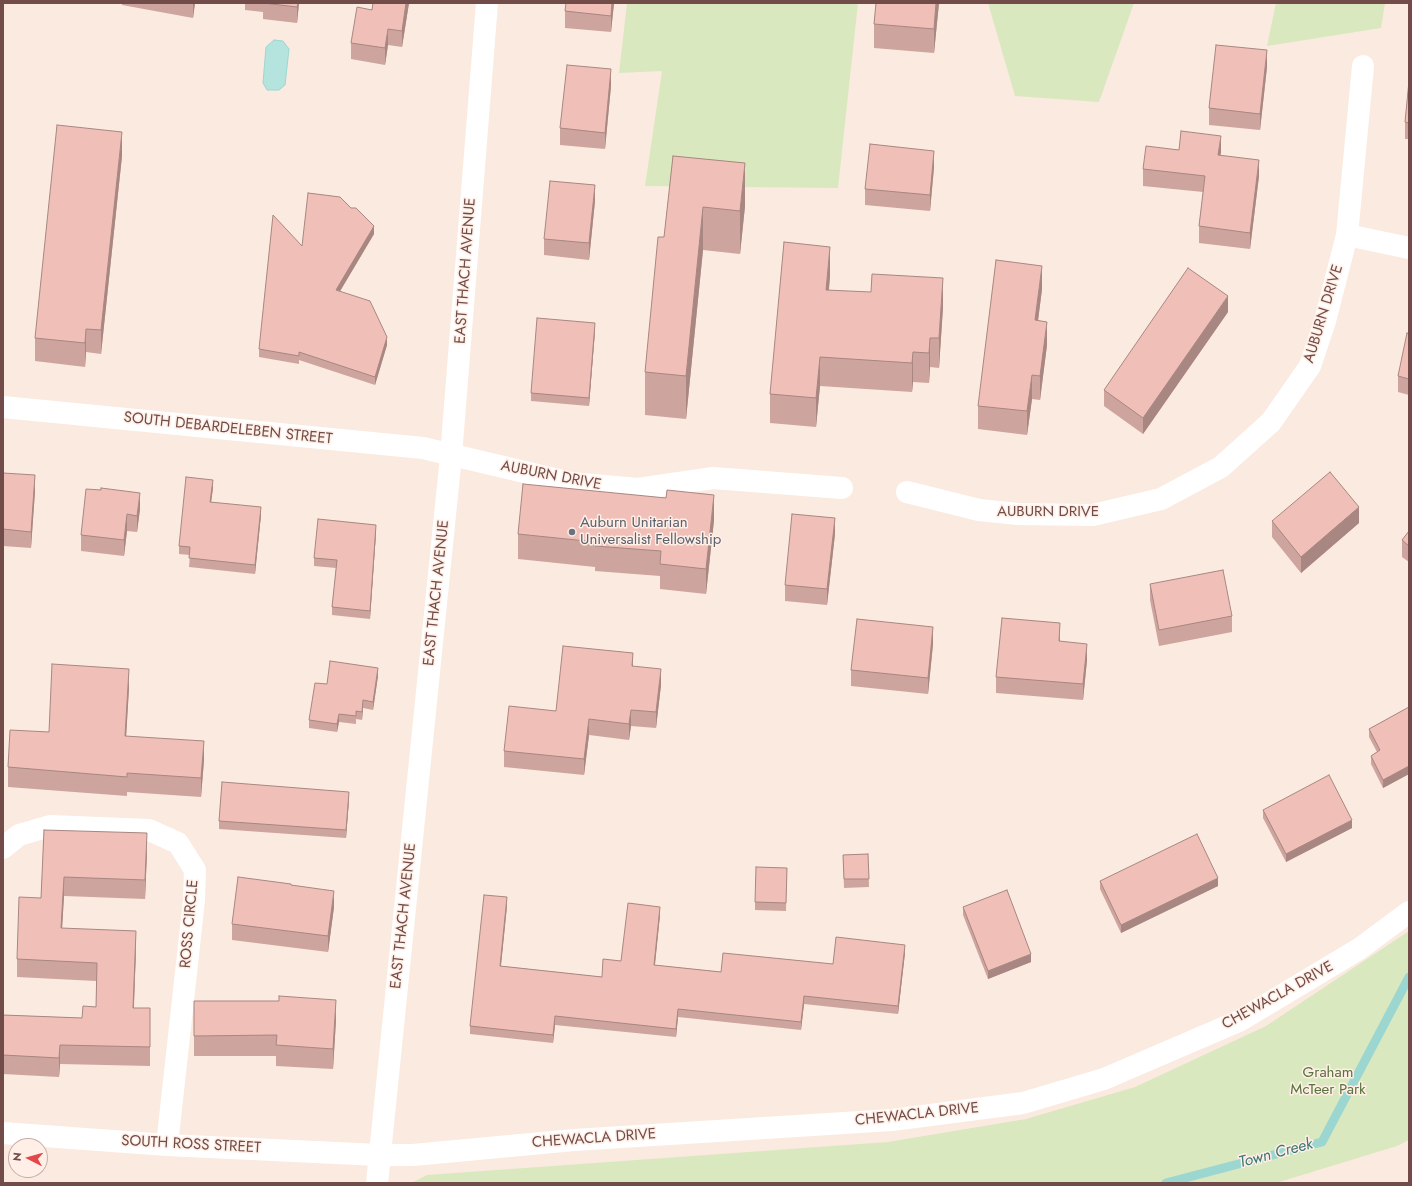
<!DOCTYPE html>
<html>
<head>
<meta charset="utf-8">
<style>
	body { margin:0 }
	#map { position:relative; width:1412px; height:1186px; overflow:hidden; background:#fbeae0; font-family:Jost,sans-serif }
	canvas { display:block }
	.frame { position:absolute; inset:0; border:4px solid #714c48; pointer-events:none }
	.north { position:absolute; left:8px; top:1138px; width:40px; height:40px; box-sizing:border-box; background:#ffefe6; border:1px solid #c6aea7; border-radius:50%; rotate:276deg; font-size:11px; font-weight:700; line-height:16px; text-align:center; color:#714c48 }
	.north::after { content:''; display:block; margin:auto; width:14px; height:18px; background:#e4464b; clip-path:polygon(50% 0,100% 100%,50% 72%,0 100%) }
</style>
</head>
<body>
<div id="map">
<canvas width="1412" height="1186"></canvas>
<div class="frame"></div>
<div class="north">N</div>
</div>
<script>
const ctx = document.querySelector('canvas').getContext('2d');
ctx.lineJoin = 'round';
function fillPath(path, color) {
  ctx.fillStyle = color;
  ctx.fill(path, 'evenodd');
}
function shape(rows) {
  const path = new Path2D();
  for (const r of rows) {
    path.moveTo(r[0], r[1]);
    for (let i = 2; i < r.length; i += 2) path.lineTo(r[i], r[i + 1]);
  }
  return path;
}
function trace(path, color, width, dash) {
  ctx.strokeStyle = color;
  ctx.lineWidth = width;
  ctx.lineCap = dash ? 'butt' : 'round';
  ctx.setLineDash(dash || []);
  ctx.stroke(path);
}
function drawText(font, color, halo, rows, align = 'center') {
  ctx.font = font + ' Jost,sans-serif';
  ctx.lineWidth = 3;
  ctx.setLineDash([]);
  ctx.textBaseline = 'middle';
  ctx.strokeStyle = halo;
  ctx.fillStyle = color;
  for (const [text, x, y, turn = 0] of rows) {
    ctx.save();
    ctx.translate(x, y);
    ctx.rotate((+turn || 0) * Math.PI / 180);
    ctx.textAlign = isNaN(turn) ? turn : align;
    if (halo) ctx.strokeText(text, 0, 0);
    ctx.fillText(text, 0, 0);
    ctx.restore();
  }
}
fillPath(shape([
	[627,3,858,3,838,188,645,186,662,71,619,73],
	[988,3,1134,3,1099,102,1015,96],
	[1276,3,1385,3,1381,28,1267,46],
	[1409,931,1409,1140,1397,1146,1276,1183,411,1183,427,1175,888,1142,1026,1119,1135,1087,1266,1026]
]), '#dae8bf');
const water = shape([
	[274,40,283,41,289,49,285,85,279,90,267,90,263,83,266,47,274,40]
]);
fillPath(water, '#b5e4df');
trace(water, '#9cd6d0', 1);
trace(shape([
	[1166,1183,1322,1142,1409,977]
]), '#9cd6d0', 9);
trace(shape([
	[1347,235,1409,248],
	[3,407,423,448,571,483,638,489,713,478,842,488],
	[907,492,979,510,1018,514,1093,515,1161,499,1221,467,1271,422,1310,366,1325,321,1347,235,1363,66],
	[3,848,19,835,50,826,149,830,178,843,195,870,194,900,167,1145],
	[3,1133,167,1145,379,1155,413,1155,574,1140,892,1120,1023,1103,1104,1079,1239,1021,1359,949,1409,912]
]), '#fff', 22);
trace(shape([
	[377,1183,451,456,487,3]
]), '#fff', 22);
fillPath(shape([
	[122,3,195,3,193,18,122,5],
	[245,3,299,3,297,23,263,19,263,12,245,10],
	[373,3,409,3,402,47,388,45,385,65,351,59,351,43,372,10],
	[614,3,611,32,565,28,565,11],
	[875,3,939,3,934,53,874,48,874,24,876,3],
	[1267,67,1260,130,1209,125,1209,108],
	[1409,81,1409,139,1405,139,1405,122],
	[611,86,605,149,560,145,560,128],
	[1179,150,1221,152,1220,155,1259,176,1250,249,1199,243,1199,226,1203,192,1143,186,1143,169],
	[122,156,101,354,86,352,85,367,35,361,35,338],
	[673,156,745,206,740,254,703,250,686,419,645,415,645,372,664,237],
	[934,167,930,211,865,205,865,189],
	[595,201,589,260,544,255,544,239],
	[374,234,340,291,387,345,375,385,299,360,299,364,259,357,259,349,302,246],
	[830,276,829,290,943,307,939,368,930,367,929,383,913,382,912,392,820,386,816,427,770,423,770,394],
	[1042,289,1038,321,1047,345,1040,400,1032,399,1027,435,978,429,978,406],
	[1228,312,1143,434,1104,406,1104,390],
	[595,331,589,406,531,401,531,393],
	[1409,334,1409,395,1398,392,1398,376],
	[3,473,35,491,31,548,3,546],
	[213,488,211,502,261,515,255,574,189,567,190,555,179,554,179,546],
	[140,509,137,532,127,531,124,556,81,551,81,535],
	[714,520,706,594,660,589,660,576,595,571,595,567,518,559,518,534],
	[1272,521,1359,523,1301,573,1272,537],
	[1409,531,1409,562,1402,557,1402,540],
	[376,533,370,619,332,615,332,607,336,568,314,566,314,558],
	[835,534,827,605,785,601,785,585],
	[1150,584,1232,616,1232,632,1159,646,1150,600],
	[1060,641,1087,660,1083,700,996,693,996,677],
	[933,644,928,694,851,686,851,670],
	[633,666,661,685,656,728,631,726,629,740,589,735,584,775,504,767,504,751,556,711],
	[378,676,373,710,363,708,362,720,356,719,356,724,339,722,337,732,309,728,309,720],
	[129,688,126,736,204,760,201,797,127,792,127,796,8,787,8,767,49,732],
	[1409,707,1409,774,1383,788,1371,764,1371,756,1377,752,1369,737,1369,729],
	[349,800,346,838,219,829,219,821],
	[1263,810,1352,828,1286,862,1263,818],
	[44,830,147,852,145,899,64,896,62,928,136,949,134,1008,150,1027,150,1066,60,1064,59,1077,3,1074,3,1015,82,1018,96,1007,96,981,17,977,17,959,41,898],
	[868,854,869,887,844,888,843,855],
	[787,868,786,911,755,910,755,902],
	[1100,881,1218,886,1121,933,1100,889],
	[291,885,334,907,328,952,232,940,232,924],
	[507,906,501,966,602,977,621,961,660,915,655,965,721,972,833,964,905,953,898,1014,804,1004,801,1030,678,1017,676,1037,555,1025,553,1043,470,1034,470,1026],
	[963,907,1031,962,988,979,963,915],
	[194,1001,336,1020,333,1069,276,1066,276,1056,194,1056]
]), '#cea59e');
fillPath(shape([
	[193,3,195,3,193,18],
	[298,3,299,3,297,23,297,7],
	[406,3,409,3,402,47,402,31],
	[612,3,614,3,611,32,611,16],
	[936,3,939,3,934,53,934,29],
	[388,29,388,45,385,65,385,48],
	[1267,50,1267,67,1260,130,1260,114],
	[611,69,611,86,605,149,605,133],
	[122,132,122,156,101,354,101,330],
	[1221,136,1221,152,1218,171,1218,155],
	[934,151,934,167,930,211,930,195],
	[1259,160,1259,176,1250,249,1250,233],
	[745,163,745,206,740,254,740,211],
	[595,185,595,201,589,260,589,243],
	[703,207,703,250,686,419,686,376],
	[374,226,374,234,336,298,336,290],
	[830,247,830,276,826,319,826,290],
	[1042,266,1042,289,1035,344,1035,320],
	[943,278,943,307,939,368,939,338],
	[1228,296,1228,312,1143,434,1143,418],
	[1047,322,1047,345,1040,400,1040,376],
	[595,323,595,331,589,406,589,398],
	[86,329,86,352,85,367,85,343],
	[387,337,387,345,375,385,375,377],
	[930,338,930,367,929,383,929,353],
	[913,352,913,382,912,392,912,363],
	[820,357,820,386,816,427,816,398],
	[1032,375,1032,399,1027,435,1027,411],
	[35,475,35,491,31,548,31,532],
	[213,480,213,488,210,510,210,502],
	[140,493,140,509,137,532,137,516],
	[714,495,714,520,706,594,706,569],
	[261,507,261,515,255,574,255,565],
	[1359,507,1359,523,1301,573,1301,557],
	[127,514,127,531,124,556,124,540],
	[835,518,835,534,827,605,827,589],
	[376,525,376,533,370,619,370,611],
	[1060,623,1060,639,1059,657,1059,641],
	[933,627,933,644,928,694,928,678],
	[1087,644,1087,660,1083,700,1083,684],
	[633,653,633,669,632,666],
	[378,668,378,676,373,710,373,702],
	[129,669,129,688,125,756,125,736],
	[661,669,661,685,656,728,656,712],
	[363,700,363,708,362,720,362,712],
	[631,710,631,726,629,740,629,724],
	[339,714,339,722,337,732,337,724],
	[589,719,589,735,584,775,584,759],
	[204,741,204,760,201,797,201,778],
	[1409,766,1409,774,1383,788,1383,780],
	[349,792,349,800,346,838,346,830],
	[1352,820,1352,828,1286,862,1286,854],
	[147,833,147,852,145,899,145,880],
	[64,877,64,896,61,947,61,928],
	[1218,878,1218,886,1121,933,1121,925],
	[334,891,334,907,328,952,328,936],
	[507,897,507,906,500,974,500,966],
	[660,907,660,915,654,973,654,965],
	[136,931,136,949,133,1026,133,1008],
	[905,945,905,953,898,1014,898,1006],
	[1031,954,1031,962,988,979,988,971],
	[804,996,804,1004,801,1030,801,1022],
	[336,1000,336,1020,333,1069,333,1049],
	[678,1009,678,1017,676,1037,676,1029],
	[555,1016,555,1025,553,1043,553,1035],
	[60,1045,60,1064,59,1077,59,1058]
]), '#a88681');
const building = shape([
	[263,3,298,3,297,7,263,3],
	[373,3,406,3,402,31,388,29,385,48,351,43,357,7,372,10,373,3],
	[566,3,612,3,611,16,565,11,566,3],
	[876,3,936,3,934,29,874,24,876,3],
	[1216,45,1267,50,1260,114,1209,108,1216,45],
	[567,65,611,69,605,133,560,128,567,65],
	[1409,81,1409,123,1405,122,1409,81],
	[57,125,122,132,101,330,86,329,85,343,35,338,57,125],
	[1181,131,1221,136,1218,155,1259,160,1250,233,1199,226,1205,176,1143,169,1146,146,1179,150,1181,131],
	[870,144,934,151,930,195,865,189,870,144],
	[673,156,745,163,740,211,703,207,686,376,645,372,658,237,664,237,673,156],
	[550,181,595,185,589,243,544,239,550,181],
	[308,193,340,197,351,208,356,208,374,226,336,290,370,301,387,337,375,377,299,352,299,356,259,349,273,215,302,246,308,193],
	[784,242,830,247,826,290,871,292,872,274,943,278,939,338,930,338,929,353,913,352,912,363,820,357,816,398,770,394,784,242],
	[996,260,1042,266,1035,320,1047,322,1040,376,1032,375,1027,411,978,406,996,260],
	[1188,268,1228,296,1143,418,1104,390,1188,268],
	[537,318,595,323,589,398,531,393,537,318],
	[1407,333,1409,334,1409,379,1398,376,1407,333],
	[1330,472,1359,507,1301,557,1272,521,1330,472],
	[3,473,35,475,31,532,3,529,3,473],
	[186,477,213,480,210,502,261,507,255,565,189,558,190,547,179,546,186,477],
	[523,484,666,498,667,490,714,495,706,569,660,564,661,551,595,546,596,542,518,534,523,484],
	[101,488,140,493,137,516,127,514,124,540,81,535,86,489,101,490,101,488],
	[792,514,835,518,827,589,785,585,792,514],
	[318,519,376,525,370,611,332,607,337,560,314,558,318,519],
	[1409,531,1409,546,1402,540,1409,531],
	[1223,570,1232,616,1159,630,1150,584,1223,570],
	[1002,618,1060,623,1059,641,1087,644,1083,684,996,677,1002,618],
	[857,619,933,627,928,678,851,670,857,619],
	[563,646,633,653,632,666,661,669,656,712,631,710,629,724,589,719,584,759,504,751,509,706,556,711,563,646],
	[330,661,378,668,373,702,363,700,362,712,356,711,356,716,339,714,337,724,309,720,315,683,327,684,330,661],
	[52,664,129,669,125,736,204,741,201,778,127,773,127,777,8,767,10,730,49,732,52,664],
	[1409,707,1409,766,1383,780,1371,756,1380,750,1369,729,1409,707],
	[1329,775,1352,820,1286,854,1263,810,1329,775],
	[222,782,349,792,346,830,219,821,222,782],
	[44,830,147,833,145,880,64,877,61,928,136,931,133,1008,150,1008,150,1047,60,1045,59,1058,3,1055,3,1015,82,1018,83,1006,96,1007,97,963,17,959,19,897,41,898,44,830],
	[1197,834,1218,878,1121,925,1100,881,1197,834],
	[868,854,869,879,844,879,843,855,868,854],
	[756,867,787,868,786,903,755,902,756,867],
	[238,877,291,884,291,885,334,891,328,936,232,924,238,877],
	[1007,890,1031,954,988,971,963,907,1007,890],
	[484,895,507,897,500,966,602,977,603,959,621,961,628,903,660,907,654,965,721,972,723,953,833,964,836,937,905,945,898,1006,804,996,801,1022,678,1009,676,1029,555,1016,553,1035,470,1026,484,895],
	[279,996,336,1000,333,1049,276,1045,277,1035,194,1036,194,1001,279,1001,279,996]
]);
fillPath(building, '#f0c0b8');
trace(building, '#a88681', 1);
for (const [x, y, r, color] of [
	[572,532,4,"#6b7280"]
]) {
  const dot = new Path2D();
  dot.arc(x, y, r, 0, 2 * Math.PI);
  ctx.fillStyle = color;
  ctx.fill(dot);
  trace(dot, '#ffefe6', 1.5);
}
drawText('15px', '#714c48', '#ffefe6', [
	["EAST THACH AVENUE",466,271,-86],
	["AUBURN DRIVE",1324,314,-73],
	["SOUTH DEBARDELEBEN STREET",228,429,6],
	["AUBURN DRIVE",551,476,11],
	["AUBURN DRIVE",1048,512],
	["EAST THACH AVENUE",437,593,-84],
	["EAST THACH AVENUE",404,916,-84],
	["ROSS CIRCLE",190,924,-85],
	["CHEWACLA DRIVE",1278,996,-29],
	["CHEWACLA DRIVE",917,1115,-6],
	["CHEWACLA DRIVE",594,1139,-4],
	["SOUTH ROSS STREET",191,1145,3]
]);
drawText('15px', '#5b616d', '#ffefe6', [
	["Auburn Unitarian",580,523],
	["Universalist Fellowship",580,540]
], 'left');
drawText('15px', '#5a723e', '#ffefe6', [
	["Graham",1328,1073],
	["McTeer Park",1328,1090]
]);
drawText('italic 16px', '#3c7772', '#ffefe6', [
	["Town Creek",1276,1154,-15]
]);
</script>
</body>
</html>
